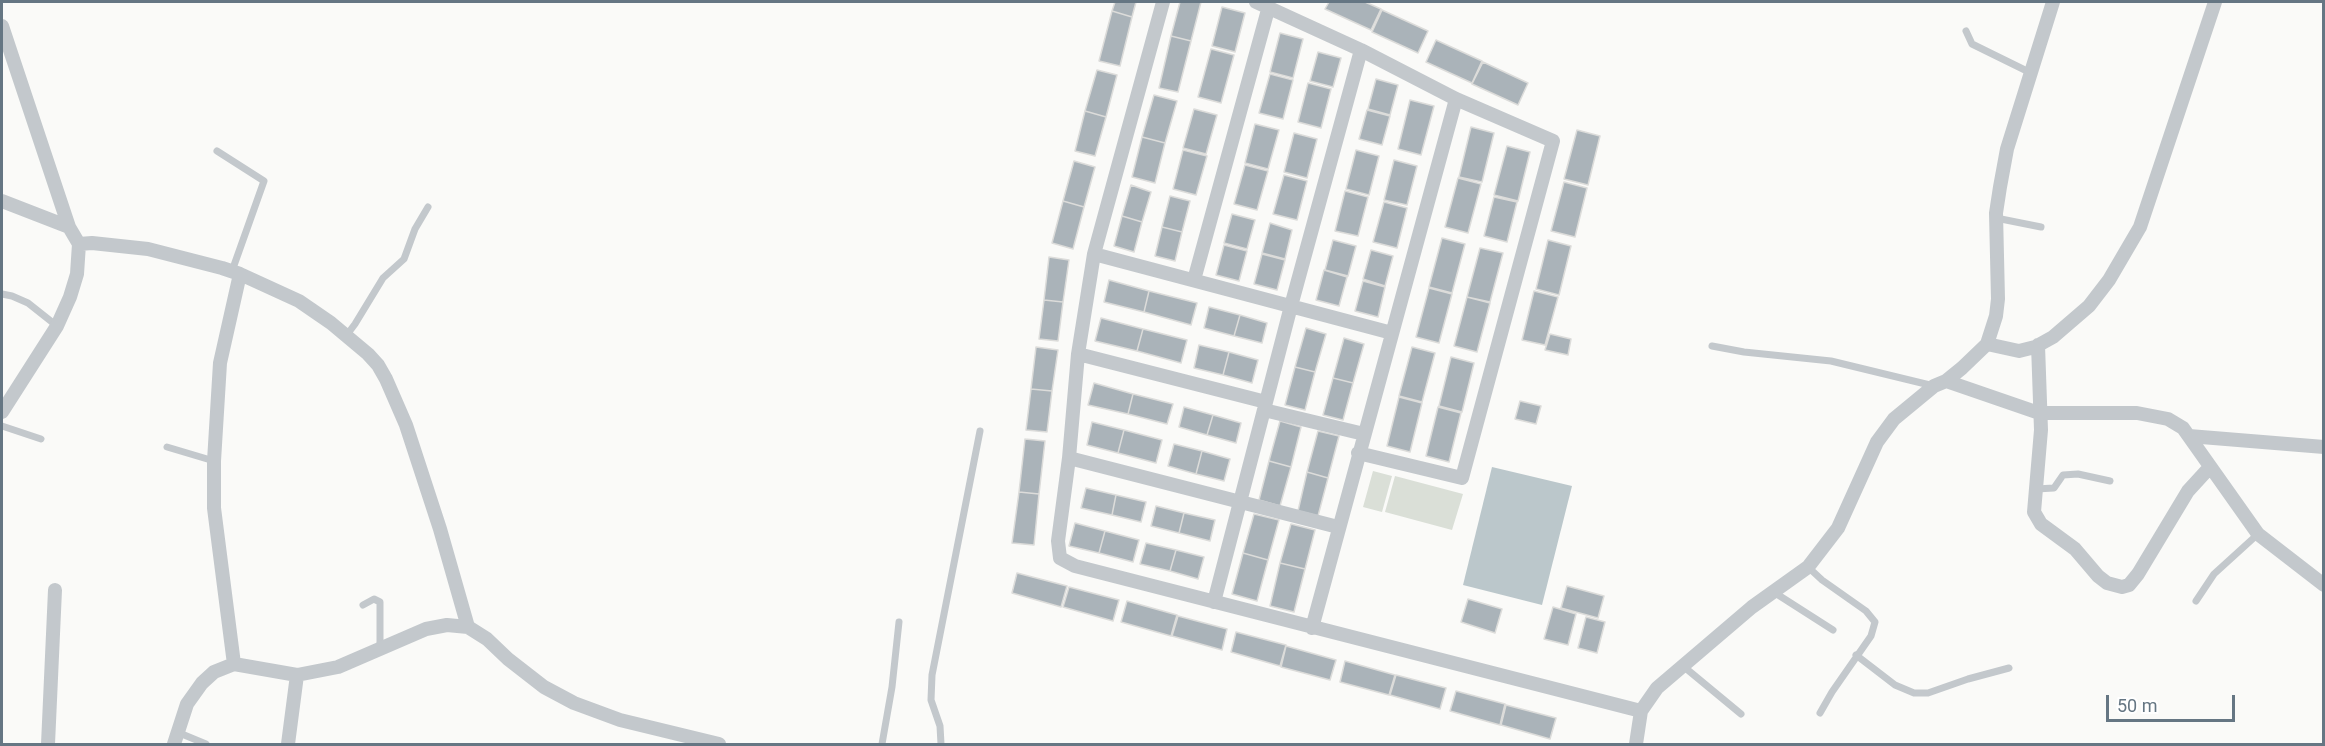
<!DOCTYPE html>
<html>
<head>
<meta charset="utf-8">
<style>
	body { margin:0 }
	#map { position:relative; width:2325px; height:746px; overflow:hidden; background:#fafaf8; font-family:Roboto,sans-serif }
	canvas { display:block }
	.frame { position:absolute; inset:0; border:3px solid #657683; pointer-events:none }
	.scale { position:absolute; left:2106px; top:695px; width:129px; height:27px; box-sizing:border-box; border:3px solid #657683; border-top:0; padding-left:8px; font-size:18px; line-height:21px; white-space:nowrap; color:#657683; -webkit-text-stroke:4px #fff; paint-order:stroke }
</style>
</head>
<body>
<div id="map">
<canvas width="2325" height="746"></canvas>
<div class="frame"></div>
<div class="scale">50 m</div>
</div>
<script>
const ctx = document.querySelector('canvas').getContext('2d');
ctx.lineJoin = 'round';
function fillPath(path, color) {
  ctx.fillStyle = color;
  ctx.fill(path, 'evenodd');
}
function shape(rows) {
  const path = new Path2D();
  for (const r of rows) {
    path.moveTo(r[0], r[1]);
    for (let i = 2; i < r.length; i += 2) path.lineTo(r[i], r[i + 1]);
  }
  return path;
}
function trace(path, color, width, dash) {
  ctx.strokeStyle = color;
  ctx.lineWidth = width;
  ctx.lineCap = dash ? 'butt' : 'round';
  ctx.setLineDash(dash || []);
  ctx.stroke(path);
}
fillPath(shape([
	[1373,471,1392,476,1382,512,1363,507],
	[1395,476,1463,494,1452,530,1385,512]
]), '#dadfd7');
fillPath(shape([
	[1492,467,1572,486,1542,605,1463,585]
]), '#bbc7cb');
const building = shape([
	[1115,2,1136,2,1132,17,1112,11,1115,2],
	[1180,2,1201,2,1191,41,1171,36,1180,2],
	[1329,2,1365,2,1381,9,1371,30,1325,9,1329,2],
	[1222,7,1245,13,1235,52,1212,46,1222,7],
	[1382,10,1428,31,1418,53,1372,32,1382,10],
	[1112,11,1132,17,1120,66,1099,61,1112,11],
	[1280,33,1303,39,1293,78,1270,72,1280,33],
	[1171,36,1191,41,1178,92,1159,88,1171,36],
	[1436,40,1482,61,1472,83,1426,62,1436,40],
	[1211,49,1234,55,1221,103,1198,97,1211,49],
	[1318,52,1341,58,1333,87,1310,81,1318,52],
	[1483,62,1528,83,1518,105,1472,84,1483,62],
	[1097,70,1117,75,1106,117,1085,111,1097,70],
	[1270,74,1293,80,1283,119,1259,113,1270,74],
	[1376,79,1398,85,1390,115,1368,109,1376,79],
	[1308,83,1331,89,1321,128,1298,122,1308,83],
	[1154,95,1177,101,1165,143,1142,137,1154,95],
	[1410,100,1434,106,1421,155,1398,149,1410,100],
	[1194,109,1217,115,1206,154,1183,148,1194,109],
	[1367,110,1390,116,1382,145,1359,139,1367,110],
	[1085,111,1106,117,1095,156,1075,151,1085,111],
	[1255,124,1279,130,1268,169,1245,163,1255,124],
	[1471,127,1494,133,1482,182,1459,177,1471,127],
	[1577,130,1600,136,1588,185,1564,179,1577,130],
	[1294,133,1317,139,1307,178,1284,172,1294,133],
	[1142,137,1165,143,1155,183,1132,177,1142,137],
	[1507,146,1530,152,1518,201,1494,195,1507,146],
	[1183,150,1207,156,1196,195,1173,189,1183,150],
	[1356,150,1379,156,1369,195,1346,189,1356,150],
	[1394,160,1417,166,1407,205,1384,200,1394,160],
	[1074,161,1095,167,1084,207,1063,201,1074,161],
	[1245,165,1268,171,1257,210,1234,204,1245,165],
	[1284,175,1307,181,1297,220,1273,214,1284,175],
	[1458,178,1481,184,1468,233,1445,227,1458,178],
	[1564,182,1587,188,1575,237,1551,231,1564,182],
	[1131,185,1151,192,1142,222,1122,216,1131,185],
	[1345,191,1368,197,1358,236,1335,231,1345,191],
	[1170,196,1190,201,1182,232,1162,227,1170,196],
	[1494,197,1517,202,1507,242,1484,236,1494,197],
	[1063,201,1084,207,1073,249,1052,243,1063,201],
	[1384,202,1407,208,1397,248,1373,242,1384,202],
	[1232,214,1255,220,1247,249,1224,243,1232,214],
	[1122,216,1142,222,1134,252,1114,246,1122,216],
	[1270,223,1292,230,1285,259,1262,253,1270,223],
	[1162,227,1182,232,1175,261,1155,256,1162,227],
	[1442,238,1465,244,1452,293,1429,287,1442,238],
	[1333,240,1356,246,1348,276,1325,270,1333,240],
	[1548,240,1571,246,1559,295,1536,289,1548,240],
	[1224,245,1247,251,1239,281,1216,275,1224,245],
	[1480,248,1503,253,1490,302,1467,297,1480,248],
	[1371,250,1393,256,1385,286,1363,279,1371,250],
	[1262,254,1285,260,1277,290,1254,284,1262,254],
	[1049,257,1069,260,1063,302,1044,300,1049,257],
	[1324,270,1347,277,1339,306,1316,300,1324,270],
	[1109,280,1149,291,1144,312,1104,302,1109,280],
	[1363,281,1385,287,1378,317,1355,311,1363,281],
	[1429,288,1452,294,1439,343,1416,337,1429,288],
	[1149,291,1197,303,1191,325,1144,312,1149,291],
	[1534,291,1558,297,1545,345,1522,340,1534,291],
	[1467,297,1490,303,1477,352,1454,346,1467,297],
	[1044,300,1063,302,1058,341,1039,339,1044,300],
	[1209,307,1240,315,1234,336,1204,328,1209,307],
	[1240,315,1267,323,1262,343,1234,336,1240,315],
	[1101,318,1143,329,1137,351,1095,341,1101,318],
	[1306,328,1326,334,1315,372,1295,367,1306,328],
	[1143,329,1187,340,1181,363,1137,351,1143,329],
	[1550,334,1571,339,1568,355,1545,350,1550,334],
	[1344,338,1364,344,1353,383,1333,378,1344,338],
	[1199,345,1229,352,1223,375,1194,368,1199,345],
	[1036,347,1058,350,1052,391,1031,389,1036,347],
	[1412,347,1435,353,1422,402,1399,396,1412,347],
	[1229,352,1258,360,1252,383,1223,375,1229,352],
	[1451,357,1474,363,1462,412,1439,406,1451,357],
	[1295,367,1315,372,1305,410,1285,405,1295,367],
	[1333,378,1353,383,1343,420,1323,415,1333,378],
	[1094,383,1133,394,1128,414,1088,405,1094,383],
	[1031,389,1052,391,1047,432,1026,430,1031,389],
	[1133,394,1173,404,1167,424,1128,414,1133,394],
	[1399,397,1422,403,1410,452,1387,446,1399,397],
	[1520,401,1541,406,1536,424,1515,419,1520,401],
	[1184,407,1213,415,1207,435,1179,427,1184,407],
	[1438,407,1461,413,1449,462,1426,456,1438,407],
	[1213,415,1241,423,1236,443,1207,435,1213,415],
	[1280,421,1301,427,1291,467,1269,461,1280,421],
	[1092,422,1124,430,1118,453,1087,445,1092,422],
	[1124,430,1162,440,1156,463,1118,453,1124,430],
	[1318,431,1339,436,1328,478,1307,472,1318,431],
	[1025,439,1045,441,1039,494,1019,492,1025,439],
	[1174,444,1202,451,1196,474,1168,466,1174,444],
	[1202,451,1230,459,1224,481,1196,474,1202,451],
	[1269,461,1291,467,1280,506,1259,500,1269,461],
	[1307,472,1328,478,1318,516,1298,511,1307,472],
	[1086,488,1116,495,1112,515,1081,508,1086,488],
	[1019,492,1039,494,1034,545,1012,543,1019,492],
	[1116,495,1146,502,1141,522,1112,515,1116,495],
	[1156,506,1184,513,1179,533,1151,526,1156,506],
	[1184,513,1215,520,1210,541,1179,533,1184,513],
	[1254,514,1279,520,1268,560,1243,553,1254,514],
	[1075,523,1105,531,1099,553,1069,546,1075,523],
	[1291,524,1315,530,1305,569,1280,563,1291,524],
	[1105,531,1139,540,1133,562,1099,553,1105,531],
	[1146,543,1176,550,1170,571,1140,564,1146,543],
	[1176,550,1204,557,1198,579,1170,571,1176,550],
	[1243,553,1268,560,1257,601,1232,594,1243,553],
	[1280,563,1305,569,1294,612,1270,606,1280,563],
	[1017,573,1067,586,1061,607,1012,593,1017,573],
	[1567,586,1604,596,1598,618,1561,608,1567,586],
	[1069,587,1119,600,1113,621,1063,607,1069,587],
	[1468,599,1502,609,1495,633,1461,622,1468,599],
	[1127,601,1177,615,1171,636,1121,622,1127,601],
	[1553,607,1576,614,1568,645,1544,639,1553,607],
	[1178,616,1227,629,1222,650,1172,636,1178,616],
	[1586,617,1605,622,1597,653,1578,648,1586,617],
	[1236,632,1286,645,1280,666,1231,652,1236,632],
	[1286,646,1336,660,1330,680,1281,667,1286,646],
	[1345,661,1395,675,1389,695,1340,682,1345,661],
	[1396,675,1446,688,1440,709,1390,695,1396,675],
	[1456,691,1505,704,1500,725,1450,711,1456,691],
	[1506,705,1556,718,1550,739,1501,725,1506,705]
]);
fillPath(building, '#aab3b9');
trace(building, '#dcdcda', 1.5);
trace(shape([
	[1966,31,1972,44,2031,73],
	[217,151,264,181,232,271],
	[1996,218,2041,227],
	[2,294,12,296,28,303,57,326],
	[346,336,355,324,383,278,404,259,415,229,428,207],
	[1712,346,1744,352,1831,361,1934,386],
	[2,426,41,439],
	[167,447,214,461],
	[2036,489,2054,488,2063,475,2078,474,2110,481],
	[1808,567,1822,580,1866,611,1875,622,1871,636,1832,692,1820,713],
	[1772,591,1833,630],
	[2196,601,2214,574,2258,534],
	[363,605,374,599,380,602,380,650],
	[1856,655,1895,685,1914,693,1928,693,1968,679,2009,668],
	[1683,666,1741,714],
	[177,732,206,744],
	[882,744,892,687,899,622],
	[941,744,940,726,931,700,932,675,980,431]
]), '#c3c8cc', 7);
trace(shape([
	[1163,2,1094,254,1078,354,1069,458,1058,541,1060,558,1075,566,1641,711],
	[1256,2,1361,50,1456,99,1553,141,1462,478,1358,453],
	[2,26,69,227,79,244,77,274,70,297,57,326,2,412],
	[2,201,69,227],
	[79,244,92,243,148,249,222,268,240,274,299,301,331,323,368,354,378,365,386,379,406,425,440,529,468,627,487,639,508,659,544,687,574,703,620,720,719,744],
	[1094,254,1392,333],
	[1194,280,1269,6],
	[1987,344,2019,351,2035,347,2053,337,2089,306,2109,280,2140,227,2215,2],
	[2038,345,2041,430,2034,512,2041,524,2075,549,2098,576,2107,583,2122,587,2129,585,2138,574,2188,491,2210,467],
	[1078,354,1266,402],
	[1946,381,2039,413,2137,413,2168,419,2183,428,2258,534,2324,585],
	[1264,410,1364,434],
	[2189,436,2324,447],
	[1069,458,1338,527],
	[1214,602,1291,306,1361,50],
	[1312,628,1456,99],
	[234,664,214,508,214,461,220,363,240,274],
	[48,744,55,590],
	[174,744,187,704,202,683,214,672,234,664,297,675,338,667,426,629,447,625,468,627],
	[288,744,297,675],
	[1636,744,1641,711,1657,688,1752,607,1808,567,1838,528,1877,442,1894,419,1934,386,1946,381,1962,368,1987,344,1996,316,1998,299,1996,213,2000,187,2007,149,2053,2]
]), '#c3c8cc', 14);
</script>
</body>
</html>
